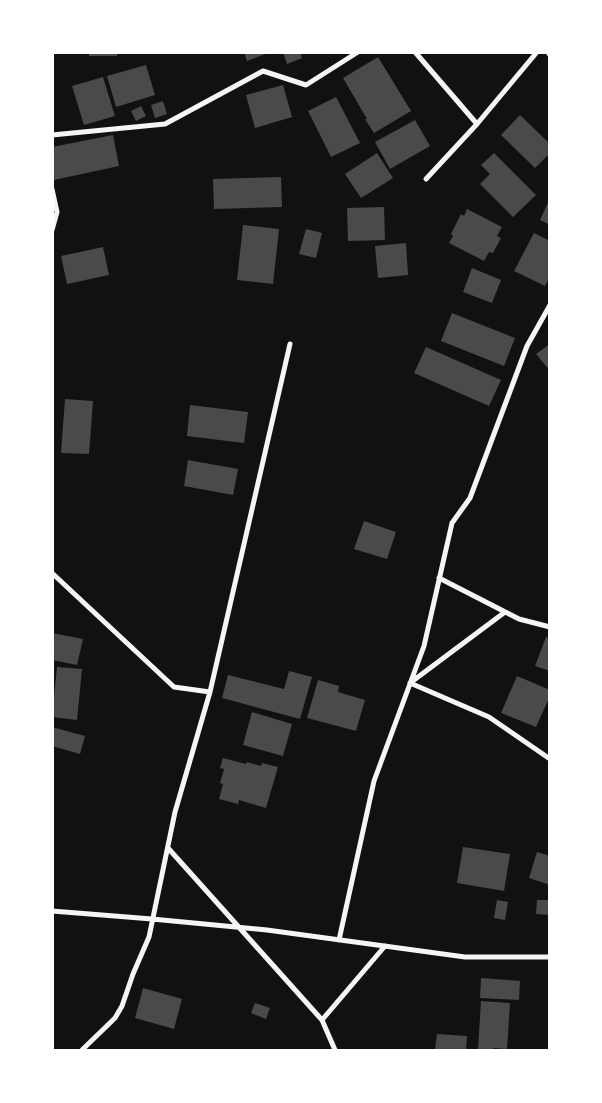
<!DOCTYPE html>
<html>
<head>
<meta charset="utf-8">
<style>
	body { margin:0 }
	#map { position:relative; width:602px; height:1103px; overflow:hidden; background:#111; font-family:Figtree,sans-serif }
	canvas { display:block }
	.frame { position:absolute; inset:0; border:54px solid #fff; pointer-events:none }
</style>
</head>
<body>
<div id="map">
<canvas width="602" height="1103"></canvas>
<div class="frame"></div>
</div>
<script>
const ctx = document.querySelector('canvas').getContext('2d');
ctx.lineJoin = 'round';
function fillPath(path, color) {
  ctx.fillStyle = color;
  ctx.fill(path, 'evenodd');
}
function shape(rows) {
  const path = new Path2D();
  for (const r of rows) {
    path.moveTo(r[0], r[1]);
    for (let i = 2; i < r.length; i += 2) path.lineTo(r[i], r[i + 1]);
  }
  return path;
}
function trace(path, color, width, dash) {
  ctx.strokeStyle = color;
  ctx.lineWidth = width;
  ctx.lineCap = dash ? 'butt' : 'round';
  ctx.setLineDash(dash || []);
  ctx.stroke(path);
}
fillPath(shape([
	[89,52,117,52,117,56,89,56],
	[244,52,268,52,268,53,247,61],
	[283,52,300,52,302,58,287,64],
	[378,57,411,111,374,133,365,119,367,119,343,78],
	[146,65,155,95,116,107,107,76],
	[103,77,115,116,84,125,72,86],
	[283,85,292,117,255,128,246,95],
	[336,97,360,143,331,157,308,111],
	[163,101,167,114,155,118,151,105],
	[141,106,146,116,136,121,131,111],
	[520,115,550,144,550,153,535,168,501,135],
	[415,120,430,146,390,169,375,142],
	[113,135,119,166,54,180,52,147],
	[377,153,393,178,361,198,345,174],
	[494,153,536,195,513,217,480,184,490,174,481,165],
	[281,177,282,207,214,209,213,179],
	[550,198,550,225,540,220],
	[384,207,385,240,348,241,347,208],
	[467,209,502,227,497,236,501,238,493,253,489,252,484,261,449,243,453,236,451,234,461,214,464,216],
	[243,225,279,229,273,284,237,280],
	[306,229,322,233,316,258,299,254],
	[534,233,550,241,550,277,545,286,514,271],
	[406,243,408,275,378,278,375,246],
	[103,247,109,275,67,284,61,256],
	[472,268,501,280,492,303,463,292],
	[452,313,515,338,504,366,441,341],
	[550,344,550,371,536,354],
	[426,347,501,380,489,406,414,373],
	[65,399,93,401,89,454,61,453],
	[190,405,248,412,244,443,187,436],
	[188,460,238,469,233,495,184,486],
	[364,521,396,532,387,559,354,549],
	[52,633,83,639,77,665,52,660],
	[546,637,550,638,550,671,535,666],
	[57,667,82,669,77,720,52,717],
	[289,671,312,677,300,719,222,698,228,675,284,689],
	[517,676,550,690,550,696,536,727,501,713],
	[318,680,339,686,338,692,365,700,356,731,307,718],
	[252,712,292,724,283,756,243,745],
	[52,727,85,736,80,754,52,746],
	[223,758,246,764,247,762,261,766,262,763,278,767,266,808,239,800,238,804,219,799,223,784,220,783,224,769,220,768],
	[463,847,510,854,504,891,457,883],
	[537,852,550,856,550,885,529,878],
	[497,900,508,902,505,920,494,918],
	[537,900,550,900,550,915,536,914],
	[481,978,520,981,519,1000,480,998],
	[143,988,182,999,174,1029,135,1018],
	[481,1001,510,1003,507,1049,493,1048,493,1050,478,1050],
	[255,1003,270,1008,266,1019,251,1013],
	[437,1034,467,1036,466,1050,435,1050]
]), '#4a4a4a');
trace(shape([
	[415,52,477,124],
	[548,52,550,55],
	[52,135,165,124,263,71,306,85,358,52],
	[426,179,477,124,537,52],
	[52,189,57,212,52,230],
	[52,573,174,687,210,692],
	[439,578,519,619,550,627],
	[410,683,489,717,550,759],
	[410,683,505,612],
	[168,848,322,1020],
	[52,911,152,919,267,930,465,957,550,957],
	[339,940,374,781,424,646,452,523,470,498,527,346,550,305],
	[82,1050,115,1018,122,1006,133,974,149,937,175,812,210,692,290,344],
	[335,1050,322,1020,385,946]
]), '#f5f5f5', 5);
</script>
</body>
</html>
